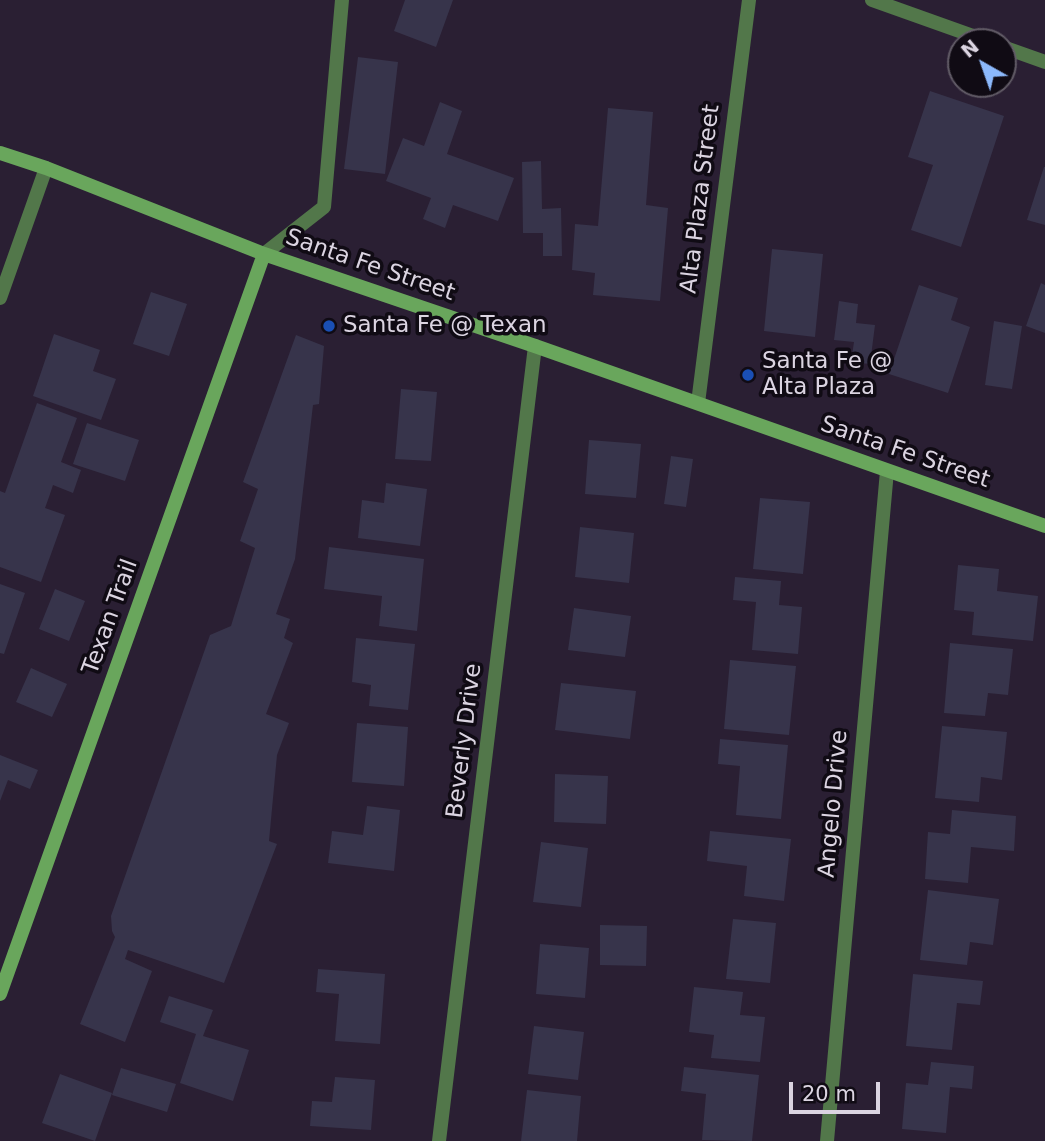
<!DOCTYPE html>
<html>
<head>
<meta charset="utf-8">
<style>
	body { margin:0 }
	#map { position:relative; width:1045px; height:1141px; overflow:hidden; background:#2a1f33; font-family:"DejaVu Sans",sans-serif }
	canvas { display:block }
	.north { position:absolute; left:947px; top:28px; width:70px; height:70px; box-sizing:border-box; background:#100b14; border:2px solid #615b66; border-radius:50%; rotate:320deg; font-size:19px; font-weight:700; line-height:28px; text-align:center; color:#dbd4e1 }
	.north::after { content:''; display:block; margin:auto; width:24px; height:32px; background:#8cb9fc; clip-path:polygon(50% 0,100% 100%,50% 72%,0 100%) }
	.scale { position:absolute; left:789px; top:1082px; width:91px; height:32px; box-sizing:border-box; border:4px solid #dbd4e1; border-top:0; padding-left:9px; font-size:21px; line-height:24px; white-space:nowrap; color:#dbd4e1; -webkit-text-stroke:5px #100b14; paint-order:stroke }
</style>
</head>
<body>
<div id="map">
<canvas width="1045" height="1141"></canvas>
<div class="north">N</div>
<div class="scale">20 m</div>
</div>
<script>
const ctx = document.querySelector('canvas').getContext('2d');
ctx.lineJoin = 'round';
function fillPath(path, color) {
  ctx.fillStyle = color;
  ctx.fill(path, 'evenodd');
}
function shape(rows) {
  const path = new Path2D();
  for (const r of rows) {
    path.moveTo(r[0], r[1]);
    for (let i = 2; i < r.length; i += 2) path.lineTo(r[i], r[i + 1]);
  }
  return path;
}
function trace(path, color, width, dash) {
  ctx.strokeStyle = color;
  ctx.lineWidth = width;
  ctx.lineCap = dash ? 'butt' : 'round';
  ctx.setLineDash(dash || []);
  ctx.stroke(path);
}
function drawText(font, color, halo, rows, align = 'center') {
  ctx.font = font + ' "DejaVu Sans",sans-serif';
  ctx.lineWidth = 7;
  ctx.setLineDash([]);
  ctx.textBaseline = 'middle';
  ctx.strokeStyle = halo;
  ctx.fillStyle = color;
  for (const [text, x, y, turn = 0] of rows) {
    ctx.save();
    ctx.translate(x, y);
    ctx.rotate((+turn || 0) * Math.PI / 180);
    ctx.textAlign = isNaN(turn) ? turn : align;
    if (halo) ctx.strokeText(text, 0, 0);
    ctx.fillText(text, 0, 0);
    ctx.restore();
  }
}
fillPath(shape([
	[405,0,453,0,436,47,394,31],
	[358,57,398,62,385,174,344,169],
	[930,91,1004,116,961,247,911,230,933,165,908,157],
	[440,102,462,111,447,154,514,178,498,221,453,205,445,228,423,219,431,198,386,181,403,138,424,146],
	[608,108,653,112,646,205,668,208,660,301,593,295,595,273,572,270,575,224,598,226],
	[541,161,542,209,561,208,562,256,543,256,543,233,523,233,522,162],
	[1044,167,1045,167,1045,225,1027,220],
	[772,249,823,254,815,337,764,331],
	[1041,283,1045,285,1045,333,1026,326],
	[919,285,958,298,951,320,970,327,948,393,889,374],
	[151,292,187,304,169,356,133,344],
	[839,301,858,304,856,323,875,325,870,364,851,362,854,342,834,340],
	[994,321,1022,326,1012,389,985,385],
	[54,334,100,350,93,371,116,379,101,420,33,396],
	[296,335,324,346,319,404,313,405,295,559,276,614,290,619,284,638,293,643,266,714,289,723,277,755,269,841,277,844,224,983,128,950,125,959,152,971,125,1042,80,1024,115,937,112,931,111,916,210,635,231,626,255,548,240,541,258,489,243,482],
	[401,389,437,392,431,461,395,459],
	[37,403,77,418,61,462,81,470,73,493,53,485,49,497,45,508,65,515,41,582,0,567,0,491,5,493],
	[87,423,139,440,125,481,73,464],
	[589,440,641,444,636,498,585,494],
	[671,456,693,459,686,507,664,504],
	[386,483,427,489,420,546,358,538,362,500,384,503],
	[760,498,810,502,803,574,753,569],
	[580,527,634,533,629,583,575,577],
	[329,547,424,559,417,631,379,626,382,596,324,589],
	[958,565,999,569,997,591,1038,596,1033,641,972,635,974,612,954,610],
	[735,577,781,581,779,605,802,607,798,654,752,650,756,602,733,600],
	[0,584,25,593,4,654,0,653],
	[55,589,85,601,69,641,39,629],
	[574,608,631,616,625,657,568,650],
	[356,638,415,644,408,710,369,706,371,685,352,682],
	[950,643,1013,649,1008,695,988,693,985,716,944,713],
	[730,660,796,666,789,735,724,729],
	[31,668,67,684,52,717,16,702],
	[561,683,636,691,630,739,555,730],
	[357,723,408,727,404,786,352,782],
	[942,726,1007,732,1002,780,981,777,979,802,935,798],
	[720,739,788,745,781,819,736,815,740,766,718,764],
	[0,755,38,770,30,789,8,780,0,801],
	[555,774,608,776,606,824,554,822],
	[367,806,400,810,394,871,328,863,332,831,363,835],
	[952,810,1016,816,1014,851,971,847,968,883,925,879,928,832,950,834],
	[710,831,791,839,784,901,744,896,747,866,707,861],
	[541,842,588,848,581,907,533,902],
	[928,890,999,899,993,945,970,942,967,965,920,960],
	[733,919,776,923,770,983,726,979],
	[600,925,647,926,646,966,600,965],
	[540,944,589,948,585,998,536,994],
	[318,969,385,974,380,1044,335,1041,339,994,316,992],
	[913,974,983,981,980,1005,957,1003,952,1050,906,1046],
	[694,987,743,992,740,1015,765,1017,760,1062,711,1058,714,1035,689,1032],
	[169,996,213,1010,203,1036,249,1050,233,1101,180,1083,196,1034,160,1022],
	[534,1026,584,1032,578,1080,528,1074],
	[931,1062,974,1066,972,1089,950,1087,946,1133,902,1129,906,1083,928,1085],
	[684,1067,759,1075,752,1141,702,1140,706,1094,681,1091],
	[121,1068,176,1084,167,1112,112,1095],
	[60,1074,112,1093,95,1141,42,1123],
	[335,1077,375,1080,371,1130,310,1126,312,1101,332,1102],
	[527,1090,581,1096,577,1141,521,1141]
]), '#37344b');
trace(shape([
	[264,254,324,207,342,0]
]), '#52774a', 14);
trace(shape([
	[872,0,990,42],
	[1003,47,1045,62],
	[0,298,46,168],
	[698,403,749,0],
	[439,1141,535,346],
	[827,1141,887,471]
]), '#52774a', 14);
trace(shape([
	[0,153,46,168,264,254,535,346,1045,526],
	[0,994,264,254]
]), '#69a65c', 14);
for (const [x, y, r, color] of [
	[329,326,7,"#1a4fb4"],
	[748,375,7,"#1a4fb4"]
]) {
  const dot = new Path2D();
  dot.arc(x, y, r, 0, 2 * Math.PI);
  ctx.fillStyle = color;
  ctx.fill(dot);
  trace(dot, '#100b14', 2.5);
}
drawText('23px', '#dbd4e1', '#100b14', [
	["Alta Plaza Street",701,199,-83],
	["Santa Fe Street",370,266,19],
	["Santa Fe Street",905,453,19],
	["Texan Trail",111,617,-70],
	["Beverly Drive",465,741,-83],
	["Angelo Drive",834,804,-85]
]);
drawText('23px', '#dbd4e1', '#100b14', [
	["Santa Fe @ Texan",343,326],
	["Santa Fe @",762,362],
	["Alta Plaza",762,388]
], 'left');
</script>
</body>
</html>
